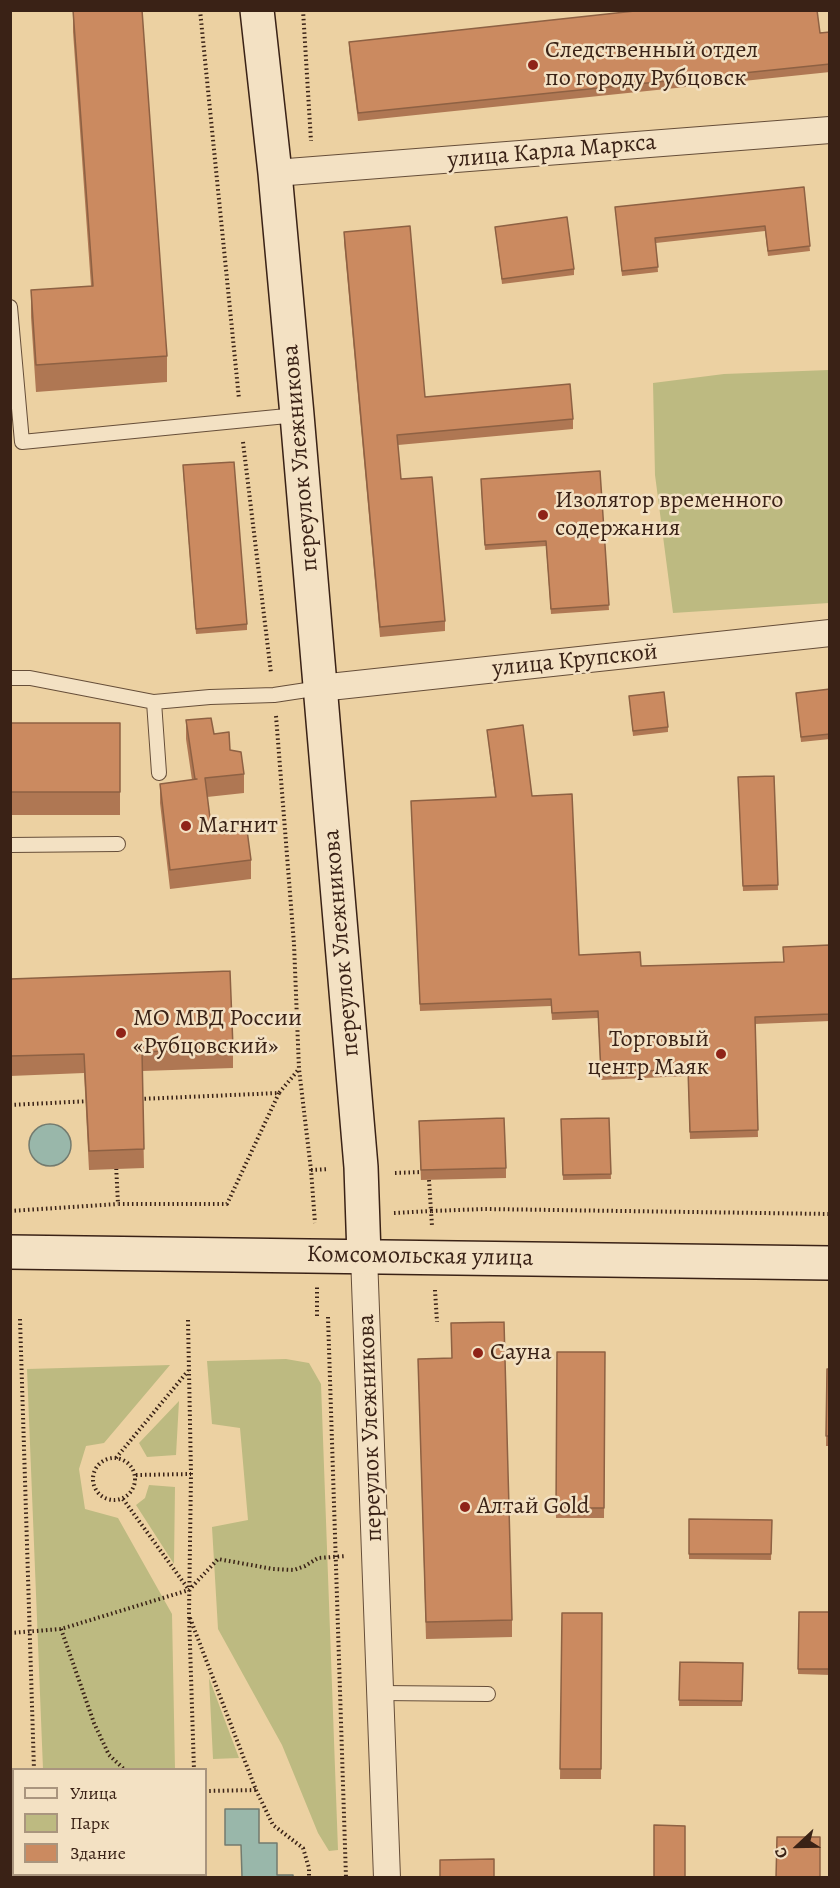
<!DOCTYPE html>
<html>
<head>
<meta charset="utf-8">
<style>
	body { margin:0 }
	#map { position:relative; width:840px; height:1888px; overflow:hidden; background:#ecd1a2; font-family:Alegreya,serif }
	canvas { display:block }
	.frame { position:absolute; inset:0; border:12px solid #3a2216; pointer-events:none }
	.legend { position:absolute; left:12px; top:1768px; width:195px; height:108px; box-sizing:border-box; background:#f3e1c3; border:2px solid #a9957e; margin:0; padding:8px 10px; list-style:none; font-size:18px; color:#3a2216 }
	.legend li { display:flex; align-items:center; gap:12px; height:30px }
	.legend b { width:30px; border:2px solid #a9957e }
	.north { position:absolute; left:768px; top:1816px; width:60px; height:60px; -webkit-text-stroke:4px #f3e1c3; paint-order:stroke; rotate:248deg; font-size:16px; font-weight:700; line-height:24px; text-align:center; color:#3a2216 }
	.north::after { content:''; display:block; margin:auto; width:21px; height:27px; background:#3a2216; clip-path:polygon(50% 0,100% 100%,50% 72%,0 100%) }
</style>
</head>
<body>
<div id="map">
<canvas width="840" height="1888"></canvas>
<div class="frame"></div>
<ul class="legend">
<li><b style="height:8px;background:#f3e1c3"></b>Улица</li>
<li><b style="height:16px;background:#bdba81"></b>Парк</li>
<li><b style="height:16px;background:#cb8a60"></b>Здание</li>
</ul>
<div class="north">С</div>
</div>
<script>
const ctx = document.querySelector('canvas').getContext('2d');
ctx.lineJoin = 'round';
function fillPath(path, color) {
  ctx.fillStyle = color;
  ctx.fill(path, 'evenodd');
}
function shape(rows) {
  const path = new Path2D();
  for (const r of rows) {
    if (r.length === 3) {
      path.moveTo(r[0] + r[2], r[1]);
      path.arc(r[0], r[1], r[2], 0, 2 * Math.PI);
      continue;
    }
    path.moveTo(r[0], r[1]);
    for (let i = 2; i < r.length; i += 2) path.lineTo(r[i], r[i + 1]);
  }
  return path;
}
function trace(path, color, width, dash) {
  ctx.strokeStyle = color;
  ctx.lineWidth = width;
  ctx.lineCap = dash ? 'butt' : 'round';
  ctx.setLineDash(dash || []);
  ctx.stroke(path);
}
function drawText(font, color, halo, rows, align = 'center') {
  ctx.font = font + ' Alegreya,serif';
  ctx.lineWidth = 5;
  ctx.setLineDash([]);
  ctx.textBaseline = 'middle';
  ctx.strokeStyle = halo;
  ctx.fillStyle = color;
  for (const [text, x, y, turn = 0] of rows) {
    ctx.save();
    ctx.translate(x, y);
    ctx.rotate((+turn || 0) * Math.PI / 180);
    ctx.textAlign = isNaN(turn) ? turn : align;
    if (halo) ctx.strokeText(text, 0, 0);
    ctx.fillText(text, 0, 0);
    ctx.restore();
  }
}
fillPath(shape([
	[829,370,829,603,673,613,655,475,653,383,724,374],
	[286,1359,309,1363,321,1384,338,1850,329,1851,318,1833,282,1745,218,1629,212,1527,248,1520,240,1428,212,1424,207,1361],
	[170,1365,104,1443,86,1446,79,1469,85,1509,118,1518,172,1614,175,1769,43,1769,27,1369],
	[179,1401,176,1455,147,1457,139,1443],
	[149,1485,175,1487,174,1564,136,1505,145,1498],
	[209,1678,239,1758,213,1759]
]), '#bdba81');
const water = shape([
	[50,1145,21],
	[225,1809,259,1809,259,1843,277,1843,277,1875,293,1875,293,1877,242,1877,241,1845,225,1845,225,1809]
]);
fillPath(water, '#99b7aa');
trace(water, '#737b6f', 1.5);
const service = shape([
	[10,307,22,442,297,415],
	[10,678,30,678,154,702,210,697,274,695,320,688],
	[154,702,159,773],
	[10,845,118,844],
	[381,1693,488,1694]
]);
const minor = shape([
	[275,173,830,130],
	[320,688,830,633],
	[364,1256,387,1878]
]);
const secondary = shape([
	[257,10,275,173,297,415,361,1167,364,1256],
	[10,1252,830,1263]
]);
trace(service, '#664e39', 16);
trace(minor, '#664e39', 28);
trace(secondary, '#3a2216', 36);
trace(shape([
	[200,10,239,399],
	[303,10,311,141],
	[243,442,271,673],
	[276,716,294,944,299,1069,311,1170,315,1223],
	[140,1099,279,1093,299,1069],
	[10,1105,91,1101],
	[116,1164,118,1204,227,1204,279,1093],
	[311,1170,329,1169],
	[395,1173,421,1172],
	[429,1180,431,1211,485,1209,830,1214],
	[10,1211,118,1204],
	[394,1213,431,1211,432,1226],
	[435,1290,437,1322],
	[317,1316,317,1287],
	[328,1317,346,1878],
	[20,1319,34,1770],
	[188,1320,191,1474,189,1614,194,1770],
	[114,1479,21],
	[116,1458,188,1371],
	[136,1475,191,1474],
	[123,1499,189,1590],
	[190,1618,256,1790,206,1791],
	[61,1629,94,1723,109,1755,125,1770],
	[10,1633,61,1629,189,1590,218,1559,273,1569,294,1570,305,1566,318,1558,346,1556],
	[256,1790,273,1825,303,1848,309,1868,309,1878],
	[37,1874,37,1878],
	[90,1874,91,1878],
	[199,1874,199,1878],
	[137,1878,138,1874]
]), '#3a2216', 4, [1.5, 3]);
trace(service, '#f3e1c3', 14);
trace(minor, '#f3e1c3', 26);
trace(secondary, '#f3e1c3', 33);
fillPath(shape([
	[73,10,167,356,167,382,36,392,31,317,31,290,91,286,73,32],
	[830,32,830,72,358,121,349,50,349,42],
	[804,187,810,251,768,256,765,231,656,243,658,272,622,276,615,207],
	[495,227,574,269,574,275,502,284],
	[344,232,425,397,573,419,573,429,398,445,401,479,445,621,445,631,380,637,344,242],
	[183,470,247,624,247,630,196,634],
	[600,471,609,610,551,614,546,546,485,550,481,484],
	[830,689,830,739,801,742,796,693],
	[629,696,668,727,668,732,633,736],
	[186,720,214,734,230,750,244,774,244,793,207,797,212,834,251,860,251,879,170,889,160,803,160,784,192,780,186,739],
	[10,723,120,723,120,815,10,815],
	[487,730,532,796,579,955,641,966,784,962,830,945,830,1021,755,1024,758,1137,690,1139,688,1076,601,1080,598,1018,552,1020,551,1006,420,1011,411,801,495,797],
	[774,776,778,890,743,891,738,777],
	[10,979,233,1048,233,1068,142,1071,144,1168,89,1170,84,1073,10,1076],
	[609,1118,611,1179,563,1180,561,1119],
	[419,1131,506,1168,506,1178,421,1180],
	[557,1352,605,1352,604,1518,556,1518],
	[452,1358,512,1620,512,1637,426,1639,418,1359],
	[827,1369,830,1369,830,1446,826,1446],
	[689,1519,772,1520,771,1560,689,1559],
	[830,1612,830,1675,798,1674,798,1669],
	[562,1613,602,1613,601,1779,560,1779],
	[680,1662,743,1663,742,1706,679,1706]
]), '#af7753');
const building = shape([
	[73,10,142,10,167,356,36,365,31,290,93,286,73,10],
	[644,10,817,10,820,33,830,32,830,64,358,113,349,42,644,10],
	[804,187,810,246,768,251,765,226,655,238,658,267,622,271,615,207,804,187],
	[567,217,574,269,502,279,495,227,567,217],
	[410,226,425,397,570,384,573,419,397,435,401,479,432,477,445,621,380,627,344,232,410,226],
	[234,462,247,624,196,629,183,465,234,462],
	[600,471,609,605,551,609,546,541,485,545,481,479,600,471],
	[830,689,830,734,801,737,796,693,830,689],
	[664,692,668,727,633,731,629,696,664,692],
	[211,718,214,734,229,732,230,750,241,752,244,774,205,778,212,834,247,830,251,860,170,870,160,784,197,779,195,779,186,720,211,718],
	[10,723,120,723,120,792,10,792,10,723],
	[523,725,532,796,572,794,579,955,640,952,641,966,784,962,783,947,830,945,830,1014,755,1017,758,1130,690,1132,688,1069,601,1073,598,1011,552,1013,551,999,420,1004,411,801,496,797,487,730,523,725],
	[774,776,778,885,743,886,738,777,774,776],
	[230,971,233,1048,142,1052,144,1149,89,1151,84,1054,10,1056,10,979,230,971],
	[504,1118,506,1168,421,1170,419,1121,504,1118],
	[609,1118,611,1174,563,1175,561,1119,609,1118],
	[504,1322,512,1620,426,1622,418,1359,452,1358,451,1323,504,1322],
	[557,1352,605,1352,604,1508,556,1508,557,1352],
	[827,1369,830,1369,830,1436,826,1436,827,1369],
	[689,1519,772,1520,771,1554,689,1554,689,1519],
	[799,1612,830,1612,830,1669,798,1669,799,1612],
	[562,1613,602,1613,601,1769,560,1769,562,1613],
	[680,1662,743,1663,742,1701,679,1700,680,1662],
	[654,1825,685,1826,685,1878,654,1878,654,1825],
	[777,1837,820,1837,820,1878,776,1878,777,1837],
	[494,1859,494,1878,440,1878,440,1860,494,1859]
]);
fillPath(building, '#cb8a60');
trace(building, '#8e6143', 1.5);
for (const [x, y, r, color] of [
	[533,65,6,"#8f2418"],
	[543,515,6,"#8f2418"],
	[186,826,6,"#8f2418"],
	[121,1033,6,"#8f2418"],
	[721,1054,6,"#8f2418"],
	[478,1353,6,"#8f2418"],
	[465,1507,6,"#8f2418"]
]) {
  const dot = new Path2D();
  dot.arc(x, y, r, 0, 2 * Math.PI);
  ctx.fillStyle = color;
  ctx.fill(dot);
  trace(dot, '#f3e1c3', 2);
}
drawText('24px', '#3a2216', '#f3e1c3', [
	["Следственный отдел",545,51],
	["по городу Рубцовск",545,79],
	["Изолятор временного",555,501],
	["содержания",555,529],
	["Магнит",198,826],
	["МО МВД России",133,1019],
	["«Рубцовский»",133,1047],
	["Торговый",709,1040,"right"],
	["центр Маяк",709,1068,"right"],
	["Сауна",490,1353],
	["Алтай Gold",477,1507]
], 'left');
drawText('24px', '#3a2216', '#f3e1c3', [
	["улица Карла Маркса",552,152,-5],
	["переулок Улежникова",301,458,-95],
	["улица Крупской",575,661,-6],
	["переулок Улежникова",342,943,-95],
	["Комсомольская улица",420,1257,1],
	["переулок Улежникова",371,1428,-92]
]);
</script>
</body>
</html>
